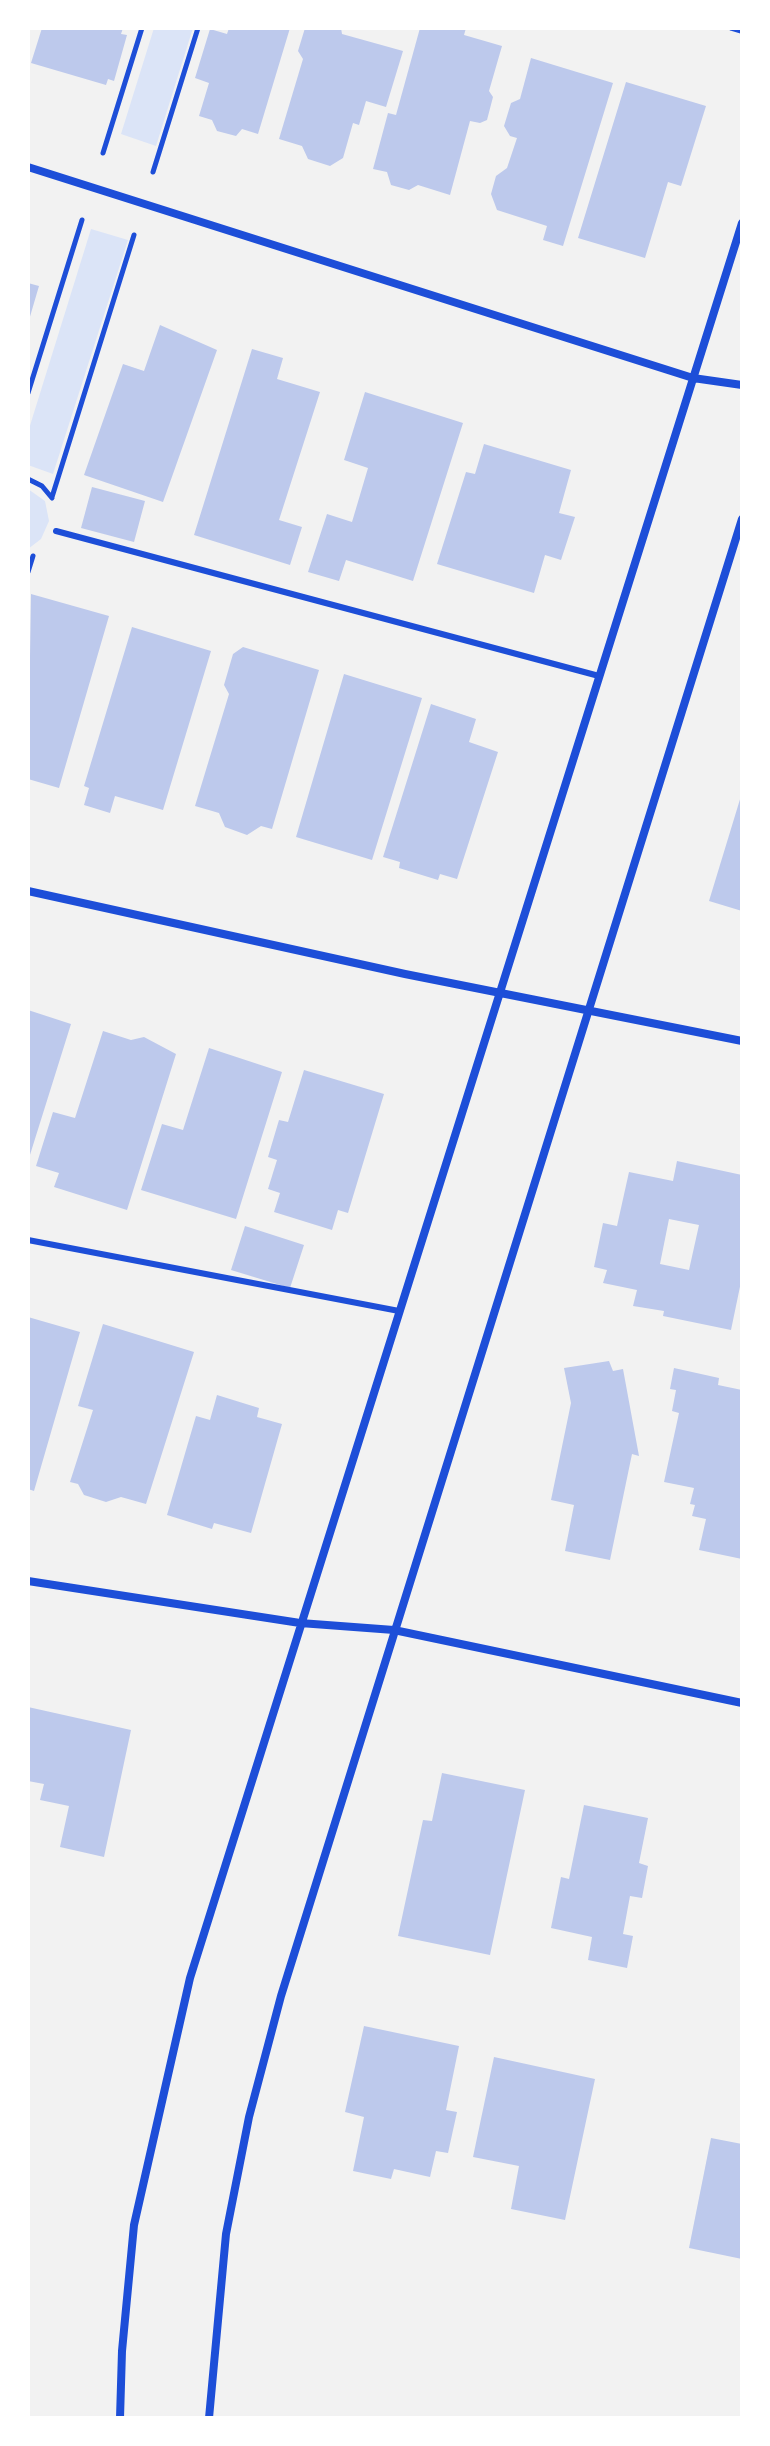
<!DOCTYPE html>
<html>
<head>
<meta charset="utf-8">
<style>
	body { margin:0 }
	#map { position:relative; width:770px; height:2446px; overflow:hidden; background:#f2f2f2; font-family:Georgia,serif }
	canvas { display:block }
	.frame { position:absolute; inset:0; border:30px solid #fff; pointer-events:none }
</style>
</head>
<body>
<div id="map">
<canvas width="770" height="2446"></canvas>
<div class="frame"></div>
</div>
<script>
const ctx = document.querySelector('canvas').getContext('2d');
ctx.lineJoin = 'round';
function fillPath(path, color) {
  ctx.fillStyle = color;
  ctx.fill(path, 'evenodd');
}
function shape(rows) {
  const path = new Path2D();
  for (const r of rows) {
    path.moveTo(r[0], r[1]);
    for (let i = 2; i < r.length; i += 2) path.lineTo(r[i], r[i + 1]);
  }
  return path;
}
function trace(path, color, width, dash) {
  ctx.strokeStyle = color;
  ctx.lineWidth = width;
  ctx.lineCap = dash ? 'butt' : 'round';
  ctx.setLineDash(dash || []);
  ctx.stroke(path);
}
fillPath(shape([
	[154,28,193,28,156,146,121,134],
	[91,229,128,240,53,474,28,465,28,432],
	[28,489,45,501,49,521,41,539,28,549]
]), '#dbe4f7');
fillPath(shape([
	[42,28,123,28,121,34,127,35,114,81,108,79,106,85,31,63],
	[229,28,290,28,258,134,242,129,236,136,217,131,212,120,199,116,209,83,195,78,210,29,227,34],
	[305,28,341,28,342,34,403,51,386,107,366,101,359,125,353,123,343,158,330,166,308,159,302,146,279,139,303,59,298,51],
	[420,28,466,28,464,35,502,46,489,91,493,97,487,120,480,123,470,121,450,195,418,185,409,190,391,185,387,172,373,169,388,113,396,115],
	[531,58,613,83,563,246,543,240,547,226,497,210,491,194,496,176,507,168,517,138,510,136,504,126,511,103,520,99],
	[626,82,706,106,681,186,668,182,645,258,578,238],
	[28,283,39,286,29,320,28,320],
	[160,325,217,350,163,502,84,475,123,364,144,371],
	[252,349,283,358,277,379,320,392,279,520,302,527,290,565,194,535],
	[365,392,463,423,413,581,346,560,339,581,308,572,327,514,352,522,368,468,344,460],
	[484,444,571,470,559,513,575,517,561,560,545,555,534,593,437,564,466,472,475,474],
	[92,487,145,501,134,542,81,528],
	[31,594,109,616,59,788,28,779],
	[132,627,211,651,163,810,115,796,110,813,84,805,89,788,84,786],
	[243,647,319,670,272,829,261,826,247,835,225,827,219,813,195,806,229,694,224,685,233,654],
	[344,674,422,698,372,860,296,837],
	[431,704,476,719,469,742,498,752,457,879,440,874,438,880,399,868,400,862,383,857],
	[741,796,742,796,742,911,709,901],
	[28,1010,71,1024,29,1158,28,1158],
	[103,1031,131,1040,144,1037,176,1054,127,1210,54,1187,59,1173,36,1166,53,1112,75,1118],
	[209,1048,282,1072,236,1219,141,1190,162,1124,183,1130],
	[304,1070,384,1094,348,1213,338,1210,332,1230,274,1212,280,1193,268,1189,277,1160,268,1157,279,1120,288,1122],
	[677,1161,742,1175,742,1277,731,1330,663,1316,664,1311,633,1306,637,1290,603,1283,607,1270,594,1267,603,1223,617,1226,629,1172,673,1181],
	[669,1219,699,1225,689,1270,660,1264],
	[245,1226,304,1245,290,1288,231,1270],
	[28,1317,80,1332,34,1491,28,1489],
	[103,1324,194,1352,146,1504,121,1497,106,1502,84,1495,78,1484,70,1482,93,1410,78,1406],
	[609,1361,613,1371,623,1369,639,1456,632,1454,610,1560,565,1551,574,1505,551,1500,571,1403,564,1368],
	[674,1368,719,1378,718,1385,742,1390,742,1559,699,1550,706,1519,692,1516,695,1505,690,1504,694,1488,664,1482,679,1413,672,1411,676,1390,670,1389],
	[217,1395,259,1408,257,1417,282,1424,251,1533,214,1523,212,1529,167,1515,196,1416,210,1420],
	[28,1707,131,1730,104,1857,60,1847,69,1806,40,1800,44,1784,28,1781],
	[442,1773,525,1790,490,1955,398,1936,423,1820,432,1821],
	[584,1805,648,1818,639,1863,648,1866,642,1898,630,1896,623,1934,633,1936,627,1968,588,1960,592,1937,551,1928,561,1877,569,1879],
	[364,2026,459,2046,446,2110,457,2112,448,2153,436,2151,430,2177,394,2169,391,2179,353,2171,364,2117,345,2112],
	[494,2057,595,2079,565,2220,511,2209,519,2166,473,2157],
	[711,2138,742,2144,742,2259,689,2248]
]), '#bdc9ec');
trace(shape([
	[103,153,142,28],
	[153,172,198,28],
	[28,393,82,220],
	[28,479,42,486,52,498],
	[52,497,134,235],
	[28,572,33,556]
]), '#1d4ed8', 5);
trace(shape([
	[732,28,742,31],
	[56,531,599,676],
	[28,1240,399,1311]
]), '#1d4ed8', 6);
trace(shape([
	[28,167,693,378,742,385],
	[28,891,405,974,742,1041],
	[28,1581,300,1623,394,1630,742,1703],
	[120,2418,122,2351,134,2225,190,1978,742,223],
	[209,2418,226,2234,249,2117,281,1996,742,519]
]), '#1d4ed8', 8);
</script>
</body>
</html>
